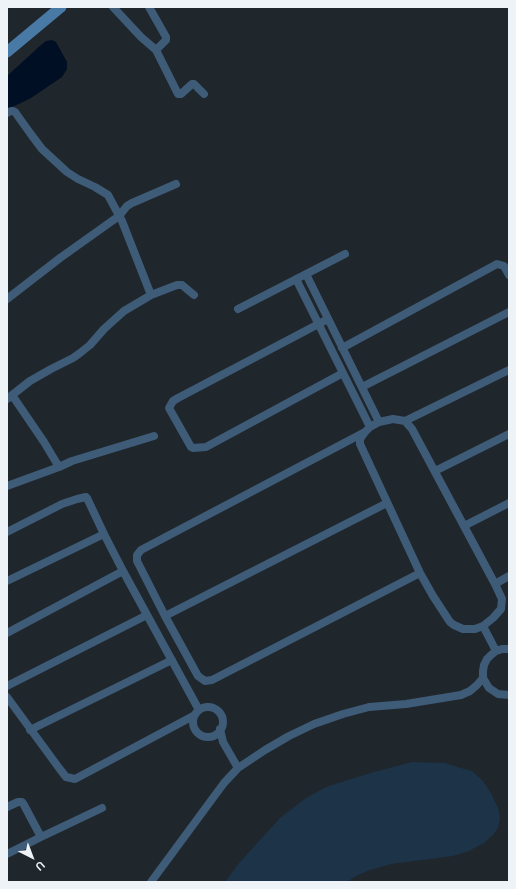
<!DOCTYPE html>
<html>
<head>
<meta charset="utf-8">
<style>
	body { margin:0 }
	#map { position:relative; width:516px; height:889px; overflow:hidden; background:#1f262c; font-family:Lato,sans-serif }
	canvas { display:block }
	.frame { position:absolute; inset:0; border:8px solid #eef3f7; pointer-events:none }
	.north { position:absolute; left:12px; top:837px; width:40px; height:40px; -webkit-text-stroke:3px #1f262c; paint-order:stroke; rotate:138deg; font-size:11px; font-weight:700; line-height:16px; text-align:center; color:#eef3f7 }
	.north::after { content:''; display:block; margin:auto; width:14px; height:18px; background:#eef3f7; clip-path:polygon(50% 0,100% 100%,50% 72%,0 100%) }
</style>
</head>
<body>
<div id="map">
<canvas width="516" height="889"></canvas>
<div class="frame"></div>
<div class="north">U</div>
</div>
<script>
const ctx = document.querySelector('canvas').getContext('2d');
ctx.lineJoin = 'round';
function fillPath(path, color) {
  ctx.fillStyle = color;
  ctx.fill(path, 'evenodd');
}
function shape(rows) {
  const path = new Path2D();
  for (const r of rows) {
    if (r.length === 3) {
      path.moveTo(r[0] + r[2], r[1]);
      path.arc(r[0], r[1], r[2], 0, 2 * Math.PI);
      continue;
    }
    path.moveTo(r[0], r[1]);
    for (let i = 2; i < r.length; i += 2) path.lineTo(r[i], r[i + 1]);
  }
  return path;
}
function trace(path, color, width, dash) {
  ctx.strokeStyle = color;
  ctx.lineWidth = width;
  ctx.lineCap = dash ? 'butt' : 'round';
  ctx.setLineDash(dash || []);
  ctx.stroke(path);
}
fillPath(shape([
	[412,762,445,763,461,768,472,771,483,781,491,793,498,808,500,819,498,828,493,835,484,843,469,851,453,856,391,864,370,870,356,876,347,882,225,882,239,863,280,818,306,798,326,787,370,773]
]), '#1c3348');
fillPath(shape([
	[52,40,56,42,67,62,67,69,62,77,31,98,21,103,7,109,7,76,41,45,46,41]
]), '#000f24');
trace(shape([
	[113,7,141,37,156,50],
	[149,7,166,37,166,40,156,50,178,94,181,94,192,84,194,84,204,94],
	[7,113,11,111,13,111,15,112,30,133,42,149,67,172,78,179,95,187,108,195,122,221,151,295],
	[306,274,379,422],
	[296,279,370,427],
	[7,299,60,258,119,216,127,206,132,203,176,184],
	[238,309,345,254],
	[328,319,178,398,173,401,169,408,191,447,193,448,206,447,343,373],
	[342,348,497,264,504,266,509,275],
	[362,387,509,312],
	[12,395,44,442,59,467],
	[7,399,30,381,51,369,73,358,80,353,90,345,104,329,124,311,151,295,177,285,182,285,194,295],
	[393,419,405,421,412,429,495,584,502,599,501,609,493,618,483,626,475,629,463,629,454,625,450,622,433,596,420,573,360,444,360,439,365,432,370,427,379,422,393,419],
	[405,421,509,370],
	[365,432,141,550,137,555,137,561,165,616,198,676,205,681,212,680,420,573],
	[435,471,509,434],
	[7,486,59,467,72,461,154,436],
	[464,526,509,503],
	[7,532,62,504,77,499,86,497,87,498,104,534,123,571,199,710],
	[7,581,104,534],
	[495,584,509,576],
	[165,616,387,503],
	[483,626,496,651],
	[7,633,123,571],
	[509,649,502,649,496,651,491,655,487,659,484,665,483,671,483,678,489,688,498,694,509,695],
	[7,686,147,615],
	[7,697,59,768,66,777,75,779,195,715],
	[208,722,15],
	[220,729,223,742,238,768],
	[30,730,172,660],
	[7,807,18,802,22,802,24,805,41,837],
	[7,854,41,837,102,808],
	[151,882,224,783,238,768,265,750,289,736,314,724,343,714,369,707,406,704,461,695,470,691,477,685,483,678]
]), '#3e5b77', 8);
trace(shape([
	[7,52,61,7]
]), '#4979a5', 11);
</script>
</body>
</html>
